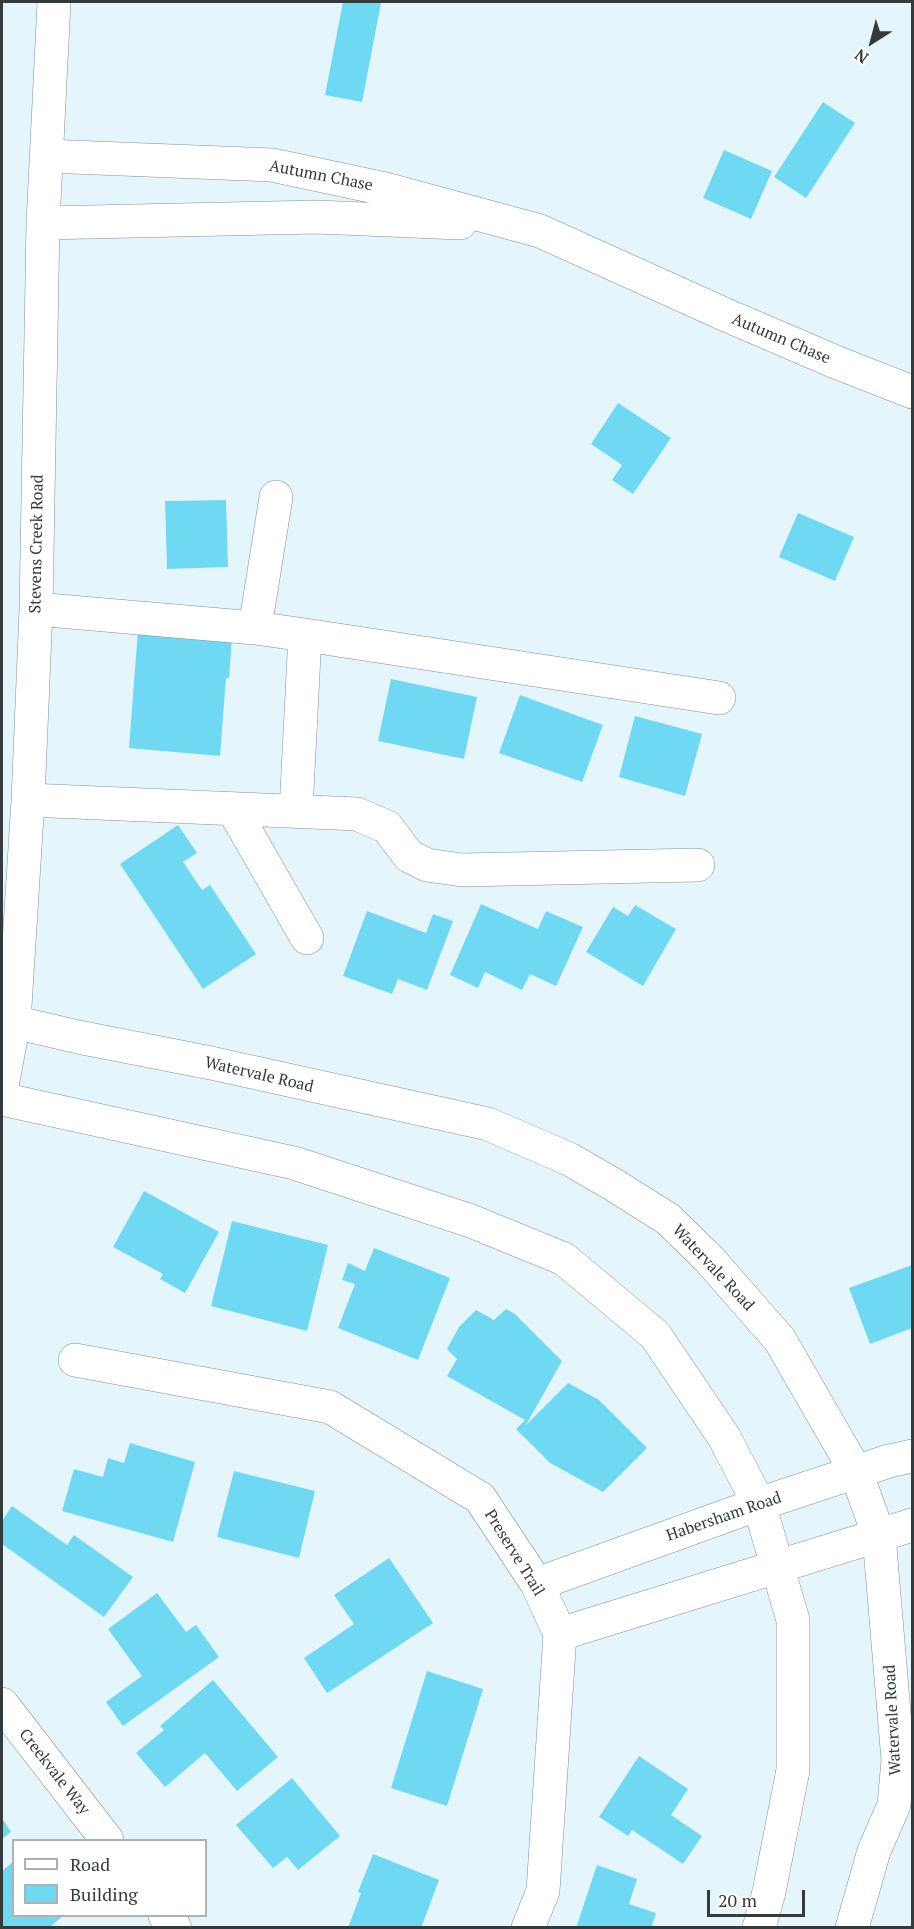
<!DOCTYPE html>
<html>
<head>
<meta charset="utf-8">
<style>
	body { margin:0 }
	#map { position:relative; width:914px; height:1929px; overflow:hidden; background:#e4f6fc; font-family:"PT Serif",serif }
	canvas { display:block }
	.frame { position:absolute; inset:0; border:3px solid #343b3d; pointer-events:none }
	.legend { position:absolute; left:12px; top:1839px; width:195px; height:78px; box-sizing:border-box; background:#fff; border:2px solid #aeb1b1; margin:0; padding:8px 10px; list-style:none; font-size:18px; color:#343b3d }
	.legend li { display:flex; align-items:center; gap:12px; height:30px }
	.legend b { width:30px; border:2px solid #aeb1b1 }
	.north { position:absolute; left:842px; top:12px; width:60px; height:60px; -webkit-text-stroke:4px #fff; paint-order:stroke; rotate:216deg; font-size:16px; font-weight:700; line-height:24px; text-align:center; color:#343b3d }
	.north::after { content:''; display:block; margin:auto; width:21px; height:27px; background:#343b3d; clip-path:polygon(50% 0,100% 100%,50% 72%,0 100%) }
	.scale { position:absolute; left:707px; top:1890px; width:98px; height:27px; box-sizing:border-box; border:3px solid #343b3d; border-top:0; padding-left:8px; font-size:18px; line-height:21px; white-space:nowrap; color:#343b3d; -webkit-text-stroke:4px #fff; paint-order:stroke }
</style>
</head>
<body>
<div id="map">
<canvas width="914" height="1929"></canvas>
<div class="frame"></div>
<ul class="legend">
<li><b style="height:8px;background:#fff"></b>Road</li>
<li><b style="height:16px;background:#6fd9f4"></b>Building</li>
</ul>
<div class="north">N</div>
<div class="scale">20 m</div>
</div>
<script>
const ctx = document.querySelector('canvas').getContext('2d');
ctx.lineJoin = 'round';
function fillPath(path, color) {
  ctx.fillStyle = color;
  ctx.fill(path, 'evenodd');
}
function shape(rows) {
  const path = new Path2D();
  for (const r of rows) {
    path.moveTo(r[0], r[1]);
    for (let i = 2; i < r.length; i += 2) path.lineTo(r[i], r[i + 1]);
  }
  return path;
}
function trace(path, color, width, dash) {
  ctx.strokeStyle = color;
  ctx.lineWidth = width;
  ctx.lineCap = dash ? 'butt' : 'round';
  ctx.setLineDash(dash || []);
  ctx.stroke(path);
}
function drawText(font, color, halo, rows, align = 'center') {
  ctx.font = font + ' "PT Serif",serif';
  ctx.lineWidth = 4.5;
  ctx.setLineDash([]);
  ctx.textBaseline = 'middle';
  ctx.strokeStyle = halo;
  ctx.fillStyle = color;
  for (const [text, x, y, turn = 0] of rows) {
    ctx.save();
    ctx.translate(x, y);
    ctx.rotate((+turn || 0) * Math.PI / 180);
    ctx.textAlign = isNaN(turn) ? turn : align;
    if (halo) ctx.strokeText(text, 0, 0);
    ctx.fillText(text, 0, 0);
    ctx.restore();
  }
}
fillPath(shape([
	[343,2,381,3,362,102,325,95],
	[823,102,855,123,806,198,774,177],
	[724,150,772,171,751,219,703,198],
	[618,403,671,438,633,494,612,480,622,465,591,444],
	[226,500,228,567,167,569,165,501],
	[798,513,854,537,835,581,779,557],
	[138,630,232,638,229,678,226,678,220,756,129,748],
	[391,679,477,697,464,759,378,741],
	[520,695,603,725,582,782,499,753],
	[635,716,702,734,685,796,619,777],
	[178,825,197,853,183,862,202,890,210,885,256,954,203,989,120,864],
	[481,904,538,929,546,911,583,927,556,986,530,974,522,990,485,972,478,988,450,975],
	[635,905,676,929,643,986,586,952,613,907,628,916],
	[367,911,426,933,433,914,453,921,427,990,398,979,392,994,343,976],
	[144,1191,219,1232,185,1293,160,1279,163,1274,113,1247],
	[232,1221,328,1245,307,1331,211,1306],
	[374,1248,450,1278,418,1360,338,1328,355,1284,342,1280,348,1263,365,1271],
	[912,1265,912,1328,870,1344,849,1288],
	[506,1309,515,1314,562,1361,526,1425,568,1383,599,1400,647,1448,603,1492,550,1463,516,1429,525,1420,447,1376,457,1359,447,1349,459,1327,476,1310,494,1320],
	[130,1443,195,1462,173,1542,62,1511,74,1469,103,1477,108,1458,124,1463],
	[234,1471,315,1491,299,1558,217,1537],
	[12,1506,67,1545,74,1535,133,1577,104,1617,2,1544,2,1521],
	[389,1558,433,1623,327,1693,304,1658,354,1624,334,1595],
	[157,1593,186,1632,196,1625,219,1657,123,1726,106,1702,142,1676,108,1629],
	[427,1671,483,1689,447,1806,391,1788],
	[213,1680,278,1757,237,1791,205,1753,165,1787,136,1753,164,1730,160,1726],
	[639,1756,688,1789,671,1815,702,1836,683,1864,632,1830,628,1836,599,1817],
	[292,1778,340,1836,298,1870,287,1857,273,1868,236,1825],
	[2,1818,11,1832,2,1839],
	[373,1854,439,1880,421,1928,348,1928,361,1893,358,1892],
	[14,1861,14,1916,63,1916,49,1928,2,1928,2,1871],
	[597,1865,637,1879,629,1904,656,1913,651,1928,576,1928]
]), '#6fd9f4');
const minor = shape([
	[46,156,272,165,385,189,470,212,540,231,726,315,838,363,912,392],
	[43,223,316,217,460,223],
	[36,609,255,628,305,635,719,698],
	[255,628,276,497],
	[28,800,357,814,387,827,409,856,427,865,462,870,698,865],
	[233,809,307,938],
	[296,811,305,635],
	[2,1021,14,1022,78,1037,211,1063,488,1124,569,1159,614,1185,668,1219,709,1259,780,1340,856,1472,879,1536,898,1760,894,1805,874,1851,852,1928],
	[2,1086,14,1022,28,800,36,609,43,223,54,2],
	[2,1099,294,1163,471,1221,564,1259,655,1335,724,1437,759,1504,793,1620,793,1770,769,1892,759,1928],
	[75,1360,330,1407,480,1498,537,1584,560,1634,543,1891,528,1928],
	[537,1584,759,1504,889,1461,912,1456],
	[560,1634,912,1525],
	[2,1704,107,1840],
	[165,1916,175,1928]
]);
trace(minor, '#809196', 34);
trace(minor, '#fff', 33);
drawText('16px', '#343b3d', '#fff', [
	["Autumn Chase",321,176,11],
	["Autumn Chase",781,339,23],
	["Stevens Creek Road",37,544,-89],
	["Watervale Road",259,1075,13],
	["Watervale Road",713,1268,47],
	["Habersham Road",724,1517,-19],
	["Preserve Trail",514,1553,58],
	["Watervale Road",893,1720,-93],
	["Creekvale Way",54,1772,52]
]);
</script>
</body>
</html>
